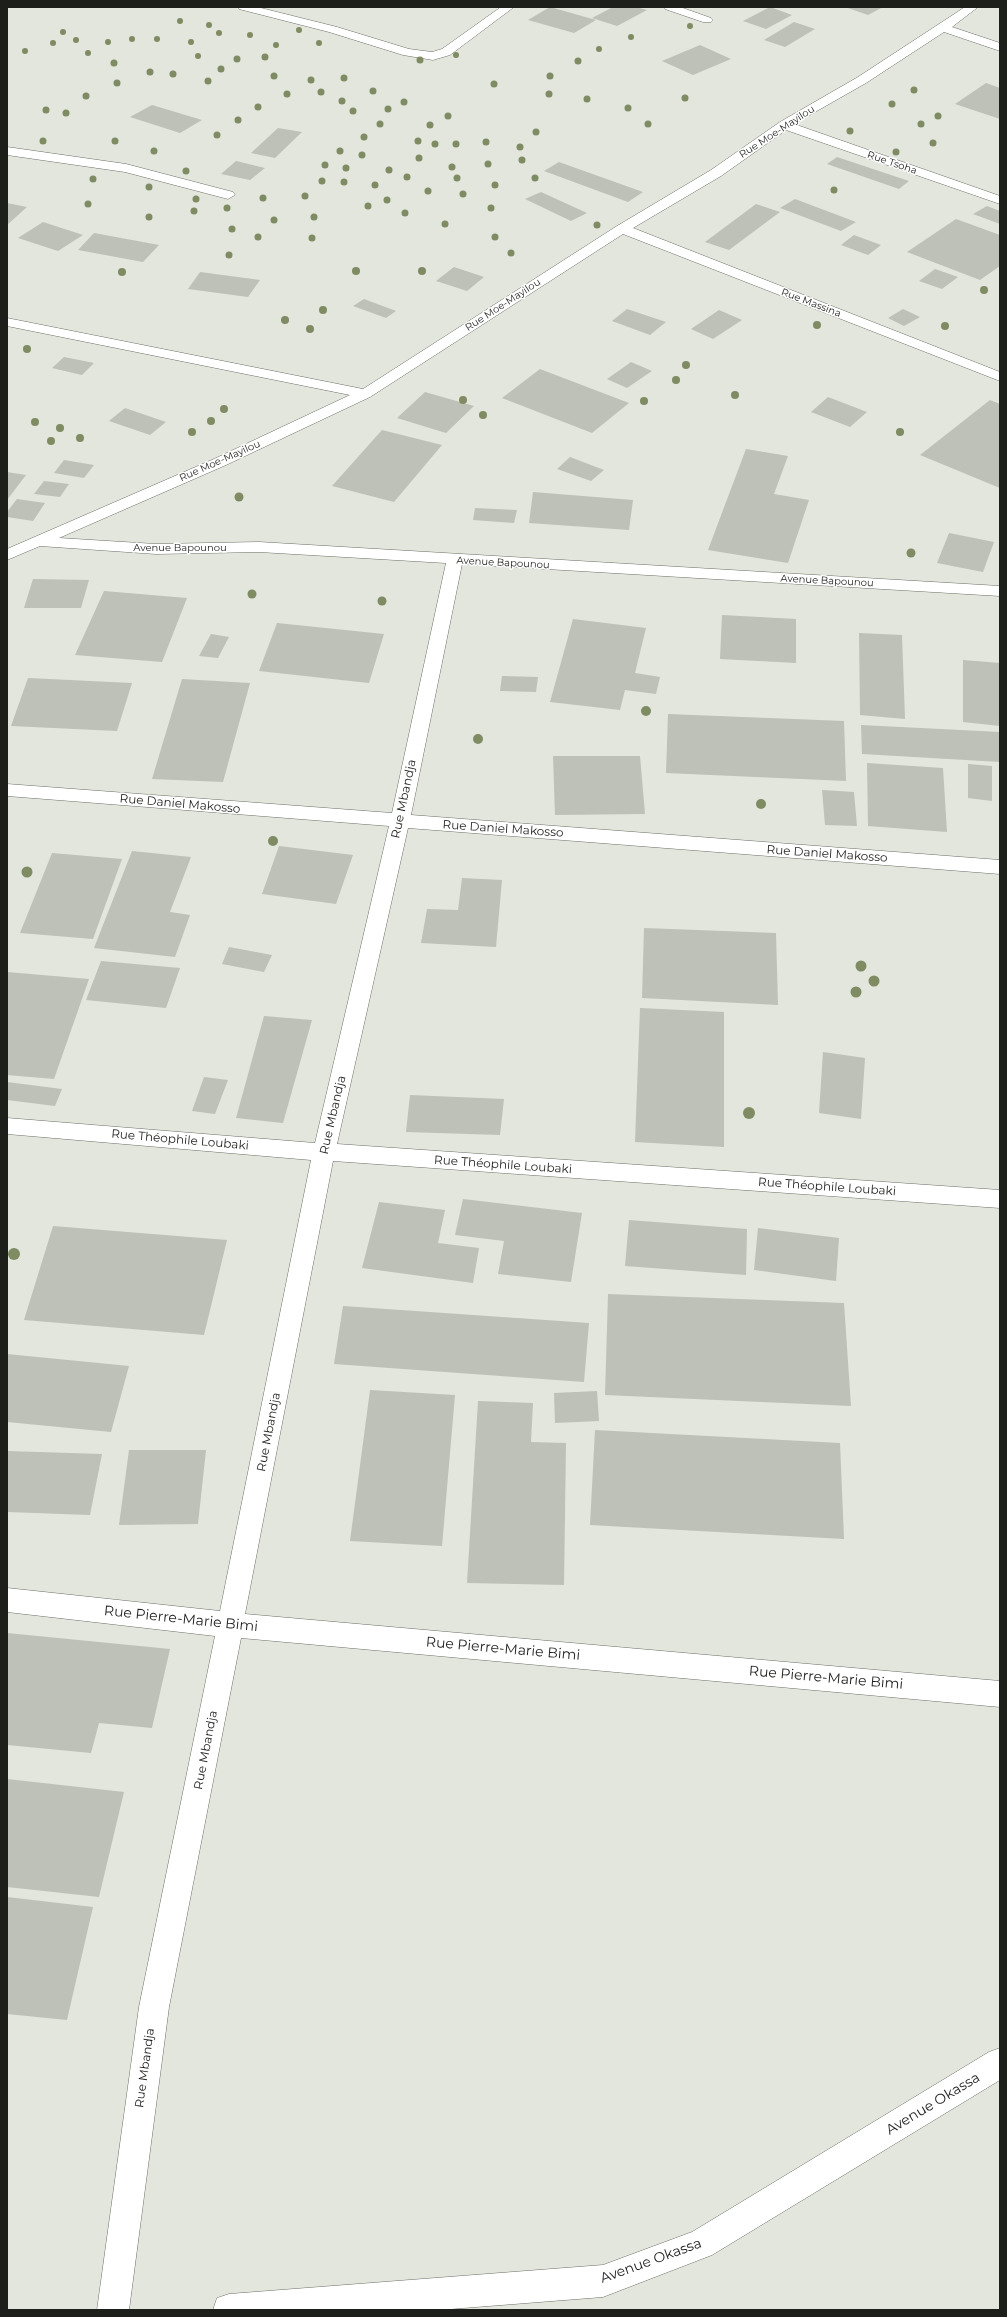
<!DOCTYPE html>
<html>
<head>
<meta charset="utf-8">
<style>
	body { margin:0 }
	#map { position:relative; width:1007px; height:2317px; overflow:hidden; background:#e2e6dc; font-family:Montserrat,sans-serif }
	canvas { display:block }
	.frame { position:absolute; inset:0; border:8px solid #1d1f1b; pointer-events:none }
</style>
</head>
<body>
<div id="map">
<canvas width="1007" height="2317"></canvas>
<div class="frame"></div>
</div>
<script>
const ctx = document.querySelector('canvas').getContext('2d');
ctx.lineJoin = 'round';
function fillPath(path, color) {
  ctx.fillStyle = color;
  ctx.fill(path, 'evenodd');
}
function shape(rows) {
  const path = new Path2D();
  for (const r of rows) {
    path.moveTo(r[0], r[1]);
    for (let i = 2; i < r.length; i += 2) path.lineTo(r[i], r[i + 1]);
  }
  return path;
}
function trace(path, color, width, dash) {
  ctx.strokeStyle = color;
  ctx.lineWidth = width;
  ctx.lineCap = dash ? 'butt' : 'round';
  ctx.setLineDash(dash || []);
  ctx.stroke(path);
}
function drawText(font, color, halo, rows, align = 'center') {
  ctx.font = font + ' Montserrat,sans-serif';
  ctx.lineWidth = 3;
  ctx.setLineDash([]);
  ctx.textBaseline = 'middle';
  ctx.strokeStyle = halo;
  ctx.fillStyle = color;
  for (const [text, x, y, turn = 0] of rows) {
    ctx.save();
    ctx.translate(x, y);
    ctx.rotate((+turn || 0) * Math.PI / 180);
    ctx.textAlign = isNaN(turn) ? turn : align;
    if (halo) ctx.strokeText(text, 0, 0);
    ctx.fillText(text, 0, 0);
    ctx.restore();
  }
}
fillPath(shape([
	[550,7,596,20,574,33,528,20],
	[613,7,636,7,647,10,617,26,592,18],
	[770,7,792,15,766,29,743,21],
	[845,7,883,7,868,15],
	[794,22,815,29,785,47,764,40],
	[700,45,731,59,693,75,662,61],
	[986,83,1000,88,1000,119,955,104],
	[152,105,202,120,180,133,130,117],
	[278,128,302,132,275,158,251,153],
	[837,157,909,181,899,189,827,164],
	[236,161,265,168,250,180,221,174],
	[559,162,643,192,628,202,544,171],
	[541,192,587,213,571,221,525,199],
	[795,199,856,222,841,231,780,208],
	[7,203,27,207,7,225],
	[756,204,780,212,729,250,705,242],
	[987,206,1000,211,1000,224,973,214],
	[956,219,1000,235,1000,266,980,280,907,252],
	[43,222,83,235,58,251,18,238],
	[94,233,159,245,143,262,78,250],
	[854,235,881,245,868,255,841,245],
	[454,267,484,277,467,291,436,281],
	[935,269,958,277,942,289,919,281],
	[200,272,260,280,248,297,188,289],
	[364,299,396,311,386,318,353,306],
	[627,309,666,322,650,335,612,321],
	[903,309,920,317,904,326,888,318],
	[719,310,742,320,713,339,691,329],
	[64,357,94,363,82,375,52,368],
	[631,362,652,371,627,388,607,379],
	[540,369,629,403,592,433,502,398],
	[425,392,474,406,446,433,397,418],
	[828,397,867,412,850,427,811,412],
	[990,400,1000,404,1000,488,920,455],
	[125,408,166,422,150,435,109,421],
	[382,430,442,445,394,502,332,486],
	[746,449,788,456,774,494,809,500,788,563,708,550],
	[570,457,604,470,591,481,557,469],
	[64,460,94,465,84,478,54,473],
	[7,472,26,475,7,500],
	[44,481,69,484,60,497,34,494],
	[533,492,633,500,629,530,529,523],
	[17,499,45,503,33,521,7,517,7,512],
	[475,508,517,510,514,523,473,520],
	[949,533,994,542,983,572,937,563],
	[33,579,89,580,81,608,24,608],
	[104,591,187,598,162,662,75,655],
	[722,615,796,619,796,663,720,659],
	[573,619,646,628,635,673,660,677,656,694,625,690,620,710,550,702],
	[277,623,384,634,369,683,259,671],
	[859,633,902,635,905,719,860,715],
	[211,634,229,637,218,658,199,656],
	[963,660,1000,663,1000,726,963,722],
	[502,676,538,677,536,692,500,691],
	[28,678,132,683,117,731,11,726],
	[182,679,250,683,223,782,152,779],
	[668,714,844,721,846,781,666,773],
	[861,725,1000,732,1000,762,862,754],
	[553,756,640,756,645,814,555,815],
	[867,763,943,768,947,832,868,826],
	[968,764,992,766,992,801,968,798],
	[822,790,854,792,857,826,825,825],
	[279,846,353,855,336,904,262,894],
	[132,851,191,857,170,912,190,915,175,957,94,948],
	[52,853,122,859,93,939,20,933],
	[462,878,502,880,496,947,421,943,427,909,458,910],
	[644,928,776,933,778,1005,642,998],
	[229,947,272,955,264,972,222,964],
	[101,961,180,968,166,1008,86,1000],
	[7,972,89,979,54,1079,7,1075],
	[640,1008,724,1012,724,1147,635,1142],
	[264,1016,312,1020,283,1123,236,1118],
	[823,1052,865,1058,861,1119,819,1113],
	[204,1077,228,1080,215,1114,192,1111],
	[7,1082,62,1089,55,1106,7,1100],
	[410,1095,504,1099,500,1135,406,1132],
	[463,1199,582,1213,571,1282,498,1274,504,1241,455,1235],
	[379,1202,445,1210,438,1243,479,1248,473,1283,362,1268],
	[629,1220,747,1229,746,1275,625,1266],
	[53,1226,227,1240,204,1335,24,1320],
	[758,1228,839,1238,836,1281,754,1270],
	[608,1294,844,1303,851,1406,605,1395],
	[343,1306,589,1323,584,1382,334,1364],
	[7,1354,129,1366,111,1432,7,1422],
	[370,1390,455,1395,442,1546,350,1541],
	[597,1391,599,1421,555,1423,554,1393],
	[478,1401,533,1403,531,1442,566,1443,564,1585,467,1583],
	[595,1430,840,1443,844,1539,590,1525],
	[129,1450,206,1450,198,1524,119,1525],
	[7,1451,102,1454,90,1515,7,1512],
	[7,1633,170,1649,152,1728,99,1723,91,1753,7,1745],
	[7,1779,124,1792,99,1897,7,1887],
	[7,1897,93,1907,67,2020,7,2014]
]), '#bdc1b8');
const street = shape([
	[237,7,257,7,337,27,409,49,432,52,442,49,501,7,514,7,450,55,433,60,403,55,329,32,239,9,237,7],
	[663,7,680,7,711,18,713,20,711,22,703,22,665,9,663,7],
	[965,7,978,7,952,27,1000,43,1000,51,944,32,866,83,794,124,1000,196,1000,204,786,130,721,176,633,228,1000,372,1000,381,623,234,370,397,226,465,59,538,156,544,259,542,1000,586,1000,596,462,564,411,815,1000,860,1000,874,408,828,337,1144,1000,1190,1000,1208,333,1161,245,1614,1000,1681,1000,1707,241,1638,169,2007,129,2310,97,2310,139,2007,215,1636,7,1612,7,1588,220,1611,311,1160,7,1134,7,1118,315,1143,389,826,7,796,7,784,392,813,446,563,259,552,156,554,40,546,7,560,7,549,214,459,350,395,7,326,7,318,363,389,617,226,711,170,780,122,858,77,965,7],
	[7,147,126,164,233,192,235,195,228,199,125,172,7,155,7,147],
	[1000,2048,1000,2080,712,2255,603,2297,438,2310,213,2310,217,2298,229,2294,603,2265,692,2232,989,2052,1000,2048]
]);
trace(street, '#6b6f67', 1);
fillPath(street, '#fff');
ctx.fillStyle = '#7f8b63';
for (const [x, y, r] of [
	[180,21,3],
	[209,25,3],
	[690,26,3],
	[299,30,3],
	[63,32,3],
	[219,33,3],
	[250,35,3],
	[631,37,3],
	[132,39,3],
	[157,39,3],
	[76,40,3],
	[108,42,3],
	[191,42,3],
	[53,43,3],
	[319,43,3],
	[276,45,3],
	[599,49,3],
	[25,51,3],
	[88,53,3],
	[456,55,3],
	[198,56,3],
	[265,57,3.5],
	[237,59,3.5],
	[420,60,3.5],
	[578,61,3.5],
	[114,63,3.5],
	[221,69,3.5],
	[150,72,3.5],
	[173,74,3.5],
	[274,76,3.5],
	[550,76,3.5],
	[344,78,3.5],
	[311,80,3.5],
	[208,81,3.5],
	[117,83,3.5],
	[494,84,3.5],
	[914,90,3.5],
	[373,91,3.5],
	[321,92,3.5],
	[287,94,3.5],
	[549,94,3.5],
	[86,96,3.5],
	[685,98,3.5],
	[587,99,3.5],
	[342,101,3.5],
	[404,102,3.5],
	[892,104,3.5],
	[258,107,3.5],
	[628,108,3.5],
	[388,109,3.5],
	[46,110,3.5],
	[353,111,3.5],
	[66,113,3.5],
	[448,116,3.5],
	[938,116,3.5],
	[238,120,3.5],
	[380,124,3.5],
	[648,124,3.5],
	[921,124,3.5],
	[430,125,3.5],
	[850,131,3.5],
	[536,132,3.5],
	[217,135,3.5],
	[364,137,3.5],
	[43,141,3.5],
	[115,141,3.5],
	[418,141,3.5],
	[486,142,3.5],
	[933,143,3.5],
	[435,144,3.5],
	[456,144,3.5],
	[520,147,3.5],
	[154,151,3.5],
	[340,151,3.5],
	[896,152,3.5],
	[362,155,3.5],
	[419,158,3.5],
	[522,160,3.5],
	[488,164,3.5],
	[325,165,3.5],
	[452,167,3.5],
	[346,168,3.5],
	[389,170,3.5],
	[186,171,3.5],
	[407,177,3.5],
	[457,178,3.5],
	[535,178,3.5],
	[93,179,3.5],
	[322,181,3.5],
	[344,182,3.5],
	[375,185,3.5],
	[495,185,3.5],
	[149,187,3.5],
	[834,190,3.5],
	[428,191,3.5],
	[463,194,3.5],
	[305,196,3.5],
	[263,198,3.5],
	[196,199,3.5],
	[387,200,3.5],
	[88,204,3.5],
	[368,206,3.5],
	[227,208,3.5],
	[491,208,3.5],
	[194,211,3.5],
	[405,213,3.5],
	[149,217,3.5],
	[314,217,3.5],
	[274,220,3.5],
	[445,224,3.5],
	[597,225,3.5],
	[232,229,3.5],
	[258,237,3.5],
	[495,237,3.5],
	[312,238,3.5],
	[511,253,3.5],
	[229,255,3.5],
	[356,271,4],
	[422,271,4],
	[122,272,4],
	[984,290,4],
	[323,310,4],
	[285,320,4],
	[817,325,4],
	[945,326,4],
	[310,329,4],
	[27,349,4],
	[686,365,4],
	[676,380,4],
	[735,395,4],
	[463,400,4],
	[644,401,4],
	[224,409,4],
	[483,415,4],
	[211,421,4],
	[35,422,4],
	[60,428,4],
	[192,432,4],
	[900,432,4],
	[80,438,4],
	[51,441,4],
	[239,497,4.5],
	[911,553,4.5],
	[252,594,4.5],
	[382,601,4.5],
	[646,711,5],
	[478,739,5],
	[761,804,5],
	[273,841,5],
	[27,872,5.5],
	[861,966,5.5],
	[874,981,5.5],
	[856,992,5.5],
	[749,1113,6],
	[14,1254,6]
]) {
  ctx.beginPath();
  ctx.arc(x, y, r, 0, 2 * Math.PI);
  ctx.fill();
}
drawText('10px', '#1d1f1b', '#fff', [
	["Rue Moe-Mayilou",777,132,-33],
	["Rue Tsoha",892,163,19],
	["Rue Massina",811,303,21],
	["Rue Moe-Mayilou",503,305,-33],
	["Rue Moe-Mayilou",220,461,-24],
	["Avenue Bapounou",180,548],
	["Avenue Bapounou",503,563,3],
	["Avenue Bapounou",827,581,3]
]);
drawText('12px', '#1d1f1b', '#fff', [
	["Rue Mbandja",404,799,-78],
	["Rue Daniel Makosso",180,804,5],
	["Rue Daniel Makosso",503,829,4],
	["Rue Daniel Makosso",827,854,4],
	["Rue Mbandja",333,1115,-77],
	["Rue Théophile Loubaki",180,1140,5],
	["Rue Théophile Loubaki",503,1165,4],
	["Rue Théophile Loubaki",827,1187,4],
	["Rue Mbandja",269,1432,-79],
	["Rue Mbandja",206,1750,-79],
	["Rue Mbandja",145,2068,-82]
]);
drawText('14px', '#1d1f1b', '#fff', [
	["Rue Pierre-Marie Bimi",181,1619,6],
	["Rue Pierre-Marie Bimi",503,1649,5],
	["Rue Pierre-Marie Bimi",826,1678,5],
	["Avenue Okassa",933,2104,-31],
	["Avenue Okassa",651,2261,-20]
]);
</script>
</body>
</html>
